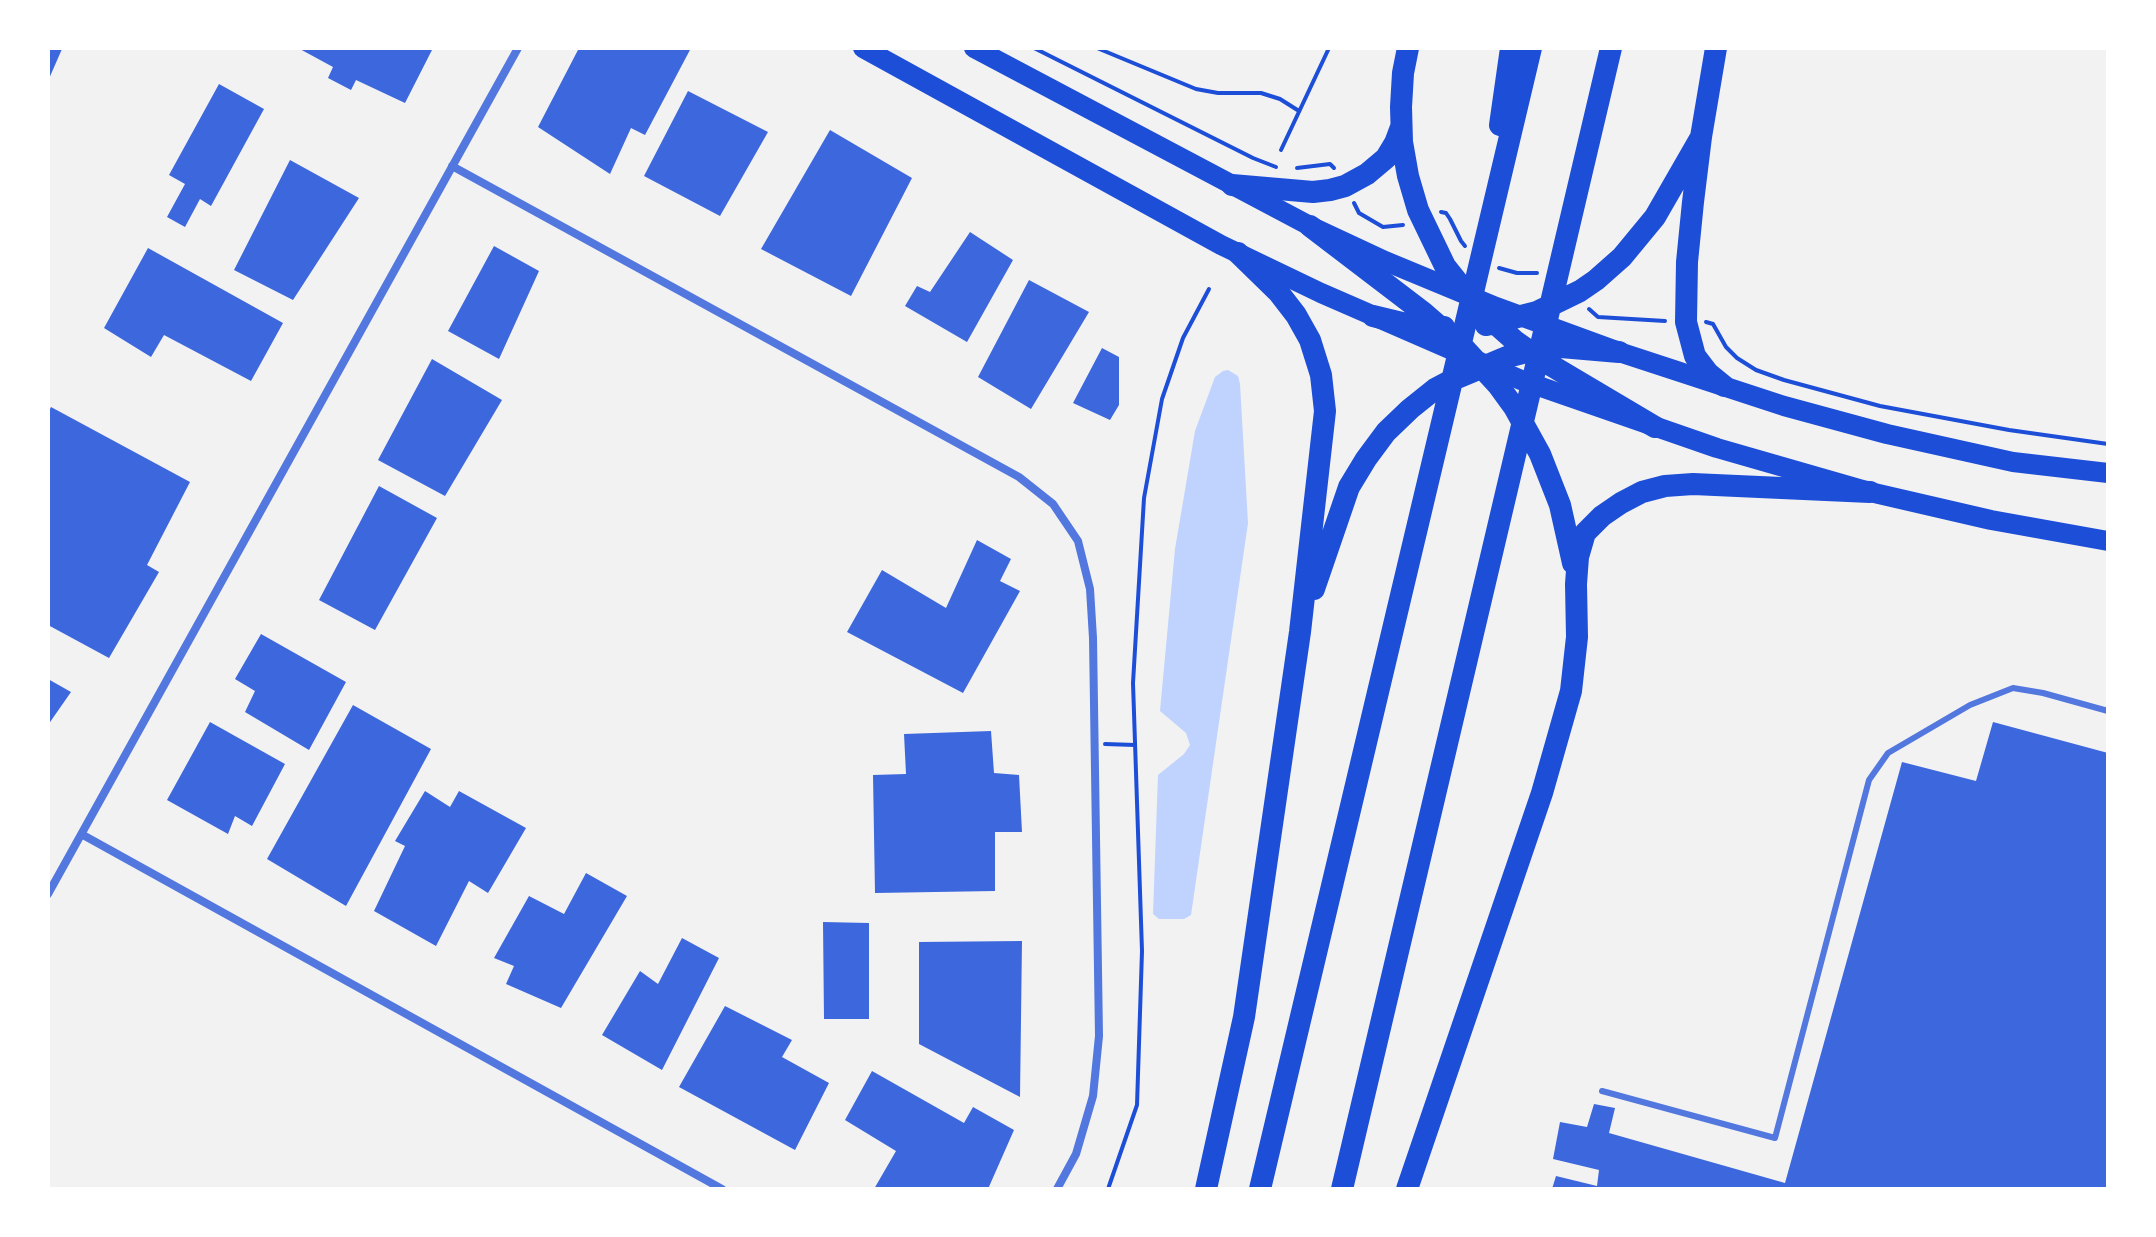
<!DOCTYPE html>
<html>
<head>
<meta charset="utf-8">
<style>
	body { margin:0 }
	#map { position:relative; width:2156px; height:1237px; overflow:hidden; background:#f2f2f2; font-family:"Space Grotesk",sans-serif }
	canvas { display:block }
	.frame { position:absolute; inset:0; border:50px solid #fff; pointer-events:none }
</style>
</head>
<body>
<div id="map">
<canvas width="2156" height="1237"></canvas>
<div class="frame"></div>
</div>
<script>
const ctx = document.querySelector('canvas').getContext('2d');
ctx.lineJoin = 'round';
function fillPath(path, color) {
  ctx.fillStyle = color;
  ctx.fill(path, 'evenodd');
}
function shape(rows) {
  const path = new Path2D();
  for (const r of rows) {
    path.moveTo(r[0], r[1]);
    for (let i = 2; i < r.length; i += 2) path.lineTo(r[i], r[i + 1]);
  }
  return path;
}
function trace(path, color, width, dash) {
  ctx.strokeStyle = color;
  ctx.lineWidth = width;
  ctx.lineCap = dash ? 'butt' : 'round';
  ctx.setLineDash(dash || []);
  ctx.stroke(path);
}
fillPath(shape([
	[1228,370,1238,376,1240,384,1248,523,1191,915,1184,919,1159,919,1153,914,1158,775,1184,754,1190,745,1186,733,1160,711,1175,549,1195,431,1215,377,1223,371]
]), '#bfd3fe');
fillPath(shape([
	[48,48,62,49,48,81],
	[298,48,433,48,405,103,356,80,351,90,328,78,333,67],
	[579,48,691,48,645,135,631,128,610,174,538,127],
	[219,84,264,109,211,206,200,199,185,227,167,217,185,184,169,175],
	[688,91,768,132,720,216,644,176],
	[830,130,912,178,851,296,761,249],
	[290,160,359,198,293,300,234,270],
	[970,232,1013,260,967,342,905,306,917,286,930,292],
	[494,246,539,271,499,359,448,331],
	[148,248,283,323,251,381,164,335,151,357,104,328],
	[1029,280,1089,312,1031,409,978,377],
	[1102,348,1119,357,1119,405,1110,420,1073,403],
	[432,359,502,400,445,496,378,460],
	[51,407,190,482,147,565,159,572,109,658,48,625,48,413],
	[379,486,437,518,375,630,319,600],
	[977,540,1011,559,1000,581,1020,591,963,693,847,632,882,570,946,608],
	[261,634,346,682,309,750,245,712,255,691,235,679],
	[48,679,71,692,48,725],
	[353,705,431,749,346,906,267,859],
	[210,722,285,764,252,826,235,816,228,834,167,800],
	[1993,722,2108,753,2108,1189,1552,1189,1556,1176,1597,1186,1599,1170,1553,1159,1560,1122,1587,1127,1594,1104,1615,1108,1609,1133,1785,1183,1902,762,1976,781],
	[991,731,994,773,1019,775,1022,832,995,832,995,891,875,893,873,775,906,774,904,734],
	[425,791,450,807,459,791,526,828,488,893,469,881,436,946,374,911,405,846,395,841],
	[586,873,627,896,561,1008,506,984,514,966,494,958,529,896,564,914],
	[823,922,869,923,869,1019,824,1019],
	[682,938,719,958,662,1070,602,1035,640,971,658,984],
	[1022,941,1020,1097,919,1044,919,942],
	[725,1006,792,1040,782,1057,829,1083,795,1150,679,1087],
	[872,1071,964,1123,973,1107,1014,1130,988,1189,874,1189,896,1151,845,1120]
]), '#3d67dc');
trace(shape([
	[1034,48,1253,158,1276,167],
	[1097,48,1196,89,1218,93,1261,93,1280,99,1299,111],
	[1281,150,1329,48],
	[1297,168,1330,164,1334,168],
	[1354,203,1359,213,1383,227,1403,225],
	[1441,212,1446,213,1450,219,1461,241,1465,246],
	[1499,268,1517,273,1537,273],
	[1589,309,1598,317,1665,321],
	[1706,322,1713,324,1726,347,1737,358,1756,370,1784,380,1880,406,2009,430,2108,444],
	[1105,744,1135,745],
	[1108,1189,1137,1105,1142,951,1133,683,1144,498,1162,399,1183,338,1209,289]
]), '#1d4ed8', 4);
trace(shape([
	[1602,1091,1775,1138,1869,780,1888,753,1970,705,2013,688,2043,693,2108,711]
]), '#5277de', 6);
trace(shape([
	[452,166,1019,477,1053,504,1078,541,1090,589,1093,638,1099,1036,1093,1096,1076,1154,1057,1189],
	[83,835,722,1189],
	[48,894,518,48]
]), '#5277de', 8);
trace(shape([
	[863,48,1221,245,1321,293,1521,380,1717,448,1870,492,1991,520,2108,541],
	[974,48,1310,226,1385,261,1496,307,1619,352,1784,406,1887,434,2013,462,2108,473]
]), '#1d4ed8', 20);
trace(shape([
	[1408,48,1403,73,1401,107,1402,142,1408,176,1418,210,1445,266,1480,310,1515,341,1542,360,1655,427],
	[1716,48,1701,137,1693,202,1687,262,1686,322,1695,356,1708,373,1724,386],
	[1500,125,1511,48],
	[1232,185,1313,192,1330,190,1345,186,1367,174,1386,158,1395,143,1401,127],
	[1310,226,1424,313,1463,347,1498,385,1514,407,1540,454,1560,505,1573,563],
	[1373,316,1402,323,1444,327],
	[1486,325,1537,312,1580,291,1596,280,1622,257,1655,217,1701,137],
	[1314,589,1349,487,1366,459,1386,432,1410,409,1435,389,1452,380,1507,357,1534,350,1561,347,1619,352],
	[1206,1189,1244,1017,1300,632,1325,411,1321,375,1310,340,1296,315,1279,293,1238,253],
	[1260,1189,1531,48],
	[1342,1189,1611,48],
	[1407,1189,1542,793,1571,691,1577,637,1576,584,1578,557,1585,533,1602,516,1621,503,1642,492,1665,486,1693,484,1870,492]
]), '#1d4ed8', 22);
</script>
</body>
</html>
